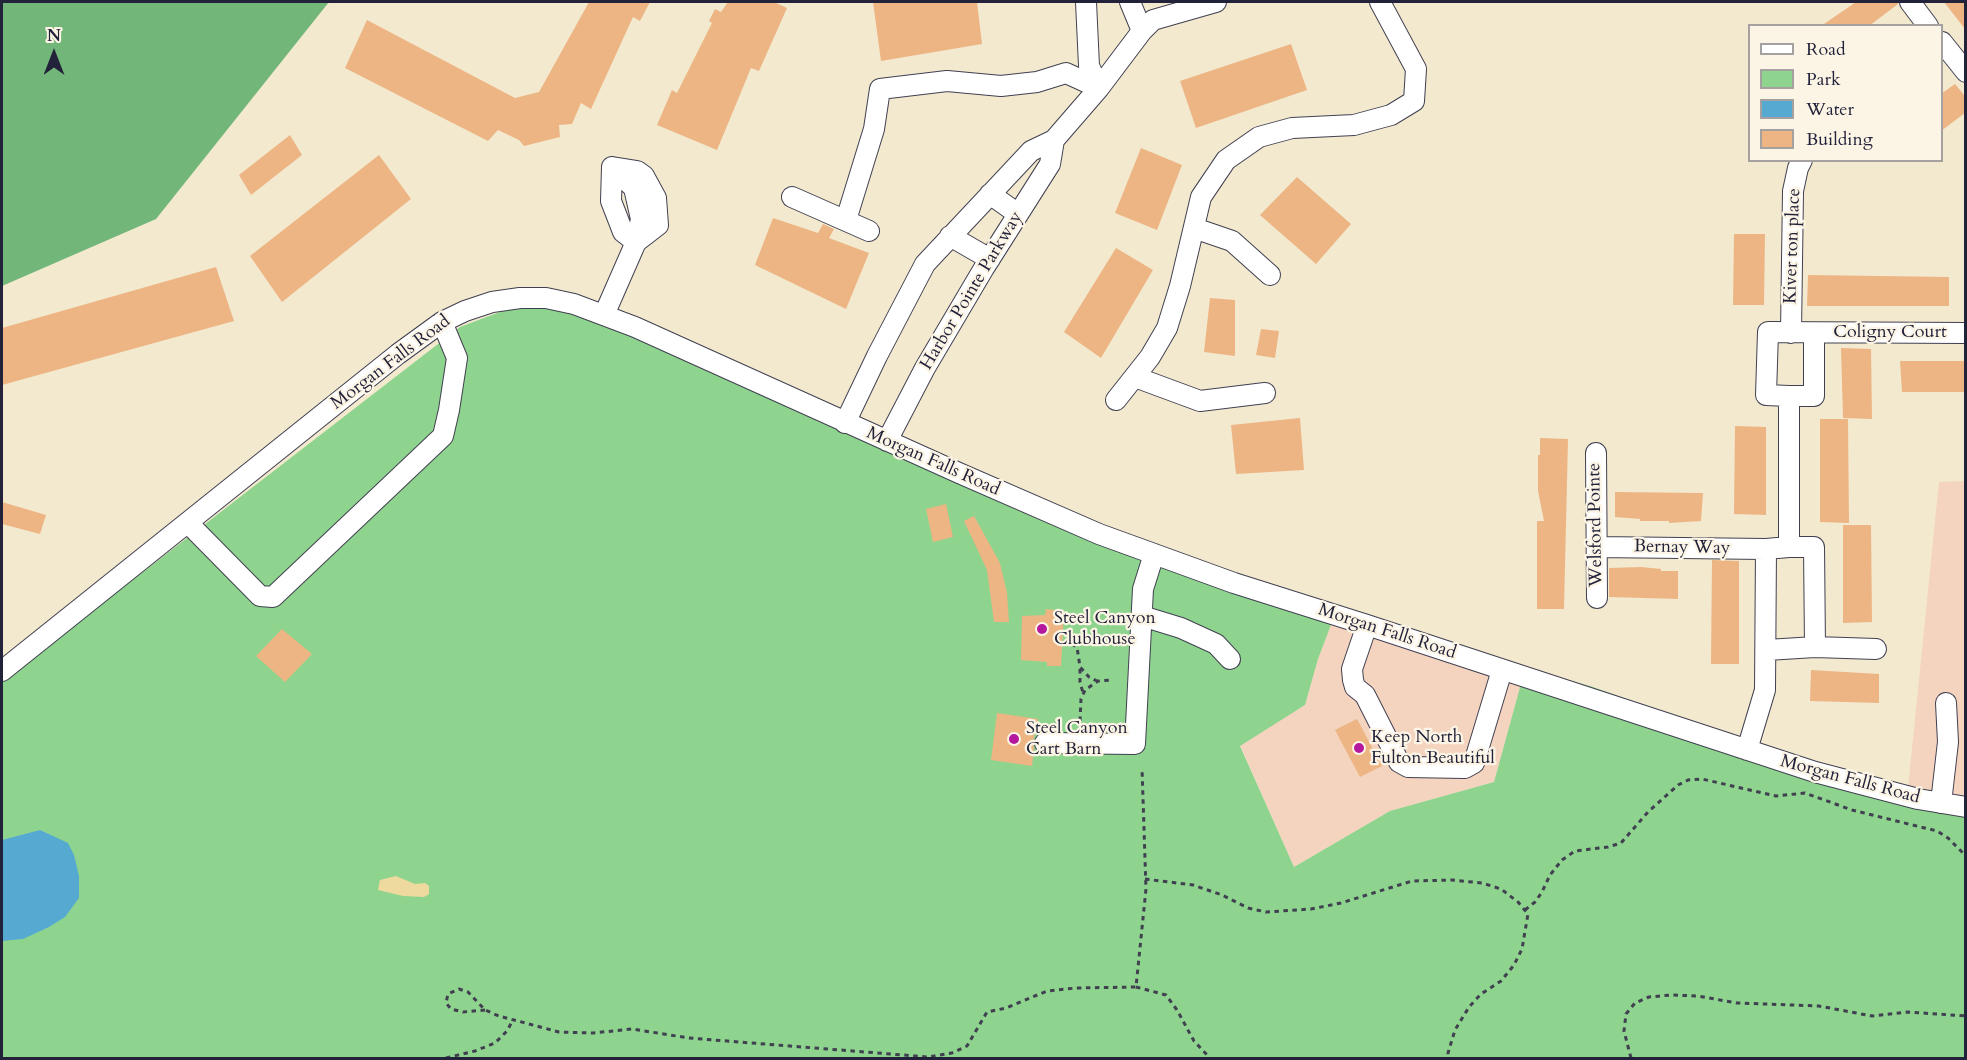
<!DOCTYPE html>
<html>
<head>
<meta charset="utf-8">
<style>
	body { margin:0 }
	#map { position:relative; width:1967px; height:1060px; overflow:hidden; background:#f3e9cf; font-family:Cardo,serif }
	canvas { display:block }
	.frame { position:absolute; inset:0; border:3px solid #22223b; pointer-events:none }
	.legend { position:absolute; left:1748px; top:24px; width:195px; height:138px; box-sizing:border-box; background:#fcf5e5; border:2px solid #a5a1a1; margin:0; padding:8px 10px; list-style:none; font-size:18px; color:#22223b }
	.legend li { display:flex; align-items:center; gap:12px; height:30px }
	.legend b { width:30px; border:2px solid #a5a1a1 }
	.north { position:absolute; left:24px; top:24px; width:60px; height:60px; -webkit-text-stroke:4px #fcf5e5; paint-order:stroke; rotate:0deg; font-size:16px; font-weight:700; line-height:24px; text-align:center; color:#22223b }
	.north::after { content:''; display:block; margin:auto; width:21px; height:27px; background:#22223b; clip-path:polygon(50% 0,100% 100%,50% 72%,0 100%) }
</style>
</head>
<body>
<div id="map">
<canvas width="1967" height="1060"></canvas>
<div class="frame"></div>
<ul class="legend">
<li><b style="height:8px;background:#fff"></b>Road</li>
<li><b style="height:16px;background:#8ed48e"></b>Park</li>
<li><b style="height:16px;background:#56aad2"></b>Water</li>
<li><b style="height:16px;background:#edb584"></b>Building</li>
</ul>
<div class="north">N</div>
</div>
<script>
const ctx = document.querySelector('canvas').getContext('2d');
ctx.lineJoin = 'round';
function fillPath(path, color) {
  ctx.fillStyle = color;
  ctx.fill(path, 'evenodd');
}
function shape(rows) {
  const path = new Path2D();
  for (const r of rows) {
    path.moveTo(r[0], r[1]);
    for (let i = 2; i < r.length; i += 2) path.lineTo(r[i], r[i + 1]);
  }
  return path;
}
function trace(path, color, width, dash) {
  ctx.strokeStyle = color;
  ctx.lineWidth = width;
  ctx.lineCap = dash ? 'butt' : 'round';
  ctx.setLineDash(dash || []);
  ctx.stroke(path);
}
function drawText(font, color, halo, rows, align = 'center') {
  ctx.font = font + ' Cardo,serif';
  ctx.lineWidth = 4.5;
  ctx.setLineDash([]);
  ctx.textBaseline = 'middle';
  ctx.strokeStyle = halo;
  ctx.fillStyle = color;
  for (const [text, x, y, turn = 0] of rows) {
    ctx.save();
    ctx.translate(x, y);
    ctx.rotate((+turn || 0) * Math.PI / 180);
    ctx.textAlign = isNaN(turn) ? turn : align;
    if (halo) ctx.strokeText(text, 0, 0);
    ctx.fillText(text, 0, 0);
    ctx.restore();
  }
}
fillPath(shape([
	[1965,481,1965,803,1907,798,1939,482],
	[1337,609,1525,669,1494,782,1390,811,1294,867,1240,745,1305,705,1318,659]
]), '#f4d3bf');
fillPath(shape([
	[550,293,1002,495,1337,609,1318,659,1305,705,1240,746,1294,867,1390,811,1494,782,1525,669,1590,686,1907,798,1965,803,1965,1058,2,1058,2,681,460,327]
]), '#8ed48e');
fillPath(shape([
	[2,2,329,2,156,219,2,286]
]), '#72b679');
fillPath(shape([
	[396,876,415,884,425,883,429,886,429,894,424,897,403,896,378,890,380,880]
]), '#eeda9e');
fillPath(shape([
	[40,830,68,843,74,855,79,876,79,898,65,917,49,927,23,939,2,941,2,840]
]), '#56aad2');
fillPath(shape([
	[589,2,650,2,640,21,633,17,591,109,581,103,572,124,559,125,560,137,524,146,519,140,498,130,488,141,345,68,367,20,515,98,539,92],
	[728,2,774,2,787,8,759,71,751,68,717,150,657,125,672,90,677,93,712,23,709,21,715,9,721,12],
	[873,2,977,2,982,44,881,61],
	[1856,2,1898,2,1898,4,1869,26,1821,26],
	[1944,2,1965,2,1965,29],
	[1291,44,1307,90,1196,128,1180,81],
	[1955,84,1965,96,1965,113,1941,131,1941,94],
	[290,135,302,155,251,195,239,175],
	[1141,148,1182,165,1157,230,1115,213],
	[379,155,411,199,282,302,250,256],
	[1297,177,1351,224,1316,264,1260,215],
	[773,218,818,233,823,224,834,229,829,238,869,253,846,309,755,265],
	[1734,234,1765,234,1764,305,1733,305],
	[1116,248,1153,270,1101,358,1064,332],
	[216,267,234,321,2,385,2,328],
	[1808,275,1949,277,1949,306,1807,306],
	[1210,298,1235,300,1235,356,1204,352],
	[1261,329,1279,331,1275,358,1256,355],
	[1841,348,1871,349,1872,419,1843,418],
	[1900,361,1965,361,1965,392,1902,392],
	[1300,418,1304,470,1236,474,1231,425],
	[1820,419,1848,419,1849,523,1820,522],
	[1735,426,1766,427,1766,515,1734,514],
	[1540,438,1568,439,1564,609,1537,609,1537,521,1544,521,1538,491,1538,455,1540,455],
	[1615,492,1703,493,1701,521,1669,523,1669,521,1640,521,1640,519,1615,517],
	[2,502,46,515,40,534,2,524],
	[946,504,953,537,933,542,926,509],
	[974,516,1000,563,1007,593,1009,622,994,622,987,570,964,521],
	[1843,525,1871,525,1872,622,1843,623],
	[1712,560,1739,561,1739,664,1711,664],
	[1641,567,1661,569,1661,571,1678,571,1678,599,1609,597,1609,568],
	[1046,609,1064,611,1061,666,1047,666,1047,662,1021,660,1022,616,1045,615],
	[282,629,312,654,285,682,256,656],
	[1811,670,1879,674,1879,703,1810,701],
	[997,713,1038,719,1033,742,1034,748,1032,766,991,760],
	[1357,719,1382,766,1360,777,1335,730]
]), '#edb584');
const minor = shape([
	[1086,2,1089,66,1099,88],
	[1130,2,1142,31],
	[1910,2,1928,26],
	[1942,42,1966,72],
	[612,167,637,171,644,176,656,198,658,225,636,242],
	[612,167,611,201,623,232,636,242],
	[990,194,1018,214],
	[792,197,869,231],
	[846,220,874,129,880,89,947,81,1001,86,1037,82,1066,73,1099,88],
	[1194,228,1232,241,1270,275],
	[950,236,990,259],
	[604,315,636,242,641,219,634,188,612,167],
	[1791,333,1793,191,1798,168,1802,160],
	[1135,377,1200,401,1265,393],
	[1789,396,1766,395,1768,332,1966,333],
	[1116,400,1150,357,1167,328,1180,286,1201,197,1226,160,1259,137,1292,128,1354,125,1391,115,1414,101,1416,69,1380,2],
	[845,423,877,356,925,264,1031,151,1054,140,1099,88,1142,31,1153,20,1216,2],
	[887,441,925,368,984,268,1050,164,1054,140],
	[1596,453,1597,598],
	[188,523,260,596,273,597,443,436,449,410,457,358,442,322],
	[1597,547,1766,549],
	[1142,616,1181,628,1216,644,1230,659],
	[1367,625,1352,669,1353,680,1355,687,1365,695,1399,762,1408,767,1465,768,1474,763,1502,670],
	[1815,647,1876,649],
	[1767,650,1815,647,1814,547,1789,547],
	[2,671,398,354,442,322,465,311,492,302,520,298,546,298,574,304,635,327,959,473,1099,534,1234,583,1367,625,1815,772,1918,799,1966,807],
	[1045,743,1135,744,1143,589,1154,554],
	[1747,750,1765,690,1766,549,1789,547,1789,396,1814,396,1814,333],
	[1941,803,1948,742,1946,703]
]);
trace(minor, '#414051', 22);
trace(shape([
	[1063,643,1070,643,1077,647,1080,667,1089,677,1097,681],
	[1080,669,1080,682,1083,693],
	[1080,721,1081,699,1085,690,1098,681,1113,680],
	[1145,879,1193,885,1222,895,1248,908,1266,912,1311,909,1341,903,1412,881,1452,880,1482,883,1501,889,1518,902,1528,914,1522,949,1514,965,1501,981,1481,994,1469,1007,1455,1030,1448,1053,1448,1058],
	[1525,910,1535,902,1542,892,1550,875,1562,860,1575,851,1608,847,1621,843,1648,812,1678,785,1688,780,1702,779,1776,796,1805,793,1852,810,1937,831,1948,838,1966,856],
	[1136,987,1166,995,1177,1010,1194,1041,1210,1058],
	[485,1010,463,1012,451,1009,446,1003,448,994,459,989,468,992,485,1010,499,1016,559,1032,593,1033,632,1029,689,1038,928,1057,952,1053,967,1046,987,1012,1006,1008,1047,991,1076,988,1136,987,1146,889,1142,768],
	[446,1058,475,1051,495,1043,507,1031,513,1020],
	[1631,1058,1624,1031,1626,1014,1635,1003,1649,997,1671,995,1698,996,1737,1003,1819,1006,1872,1016,1908,1012,1966,1016]
]), '#414051', 3, [4.5, 4.5]);
trace(minor, '#fff', 20);
for (const [x, y, r, color] of [
	[1042,629,6,"#b5179e"],
	[1014,739,6,"#b5179e"],
	[1359,748,6,"#b5179e"]
]) {
  const dot = new Path2D();
  dot.arc(x, y, r, 0, 2 * Math.PI);
  ctx.fillStyle = color;
  ctx.fill(dot);
  trace(dot, '#fcf5e5', 2);
}
drawText('18px', '#22223b', '#fcf5e5', [
	["Kiver ton place",1793,246,-88],
	["Harbor Pointe Parkway",972,291,-59],
	["Coligny Court",1890,333],
	["Morgan Falls Road",391,363,-37],
	["Morgan Falls Road",933,462,24],
	["Welsford Pointe",1596,525,-91],
	["Bernay Way",1682,548,1],
	["Morgan Falls Road",1387,632,18],
	["Morgan Falls Road",1850,780,15]
]);
drawText('18px', '#22223b', '#fcf5e5', [
	["Steel Canyon",1054,619],
	["Clubhouse",1054,640],
	["Steel Canyon",1026,729],
	["Cart Barn",1026,750],
	["Keep North",1371,738],
	["Fulton Beautiful",1371,759]
], 'left');
</script>
</body>
</html>
